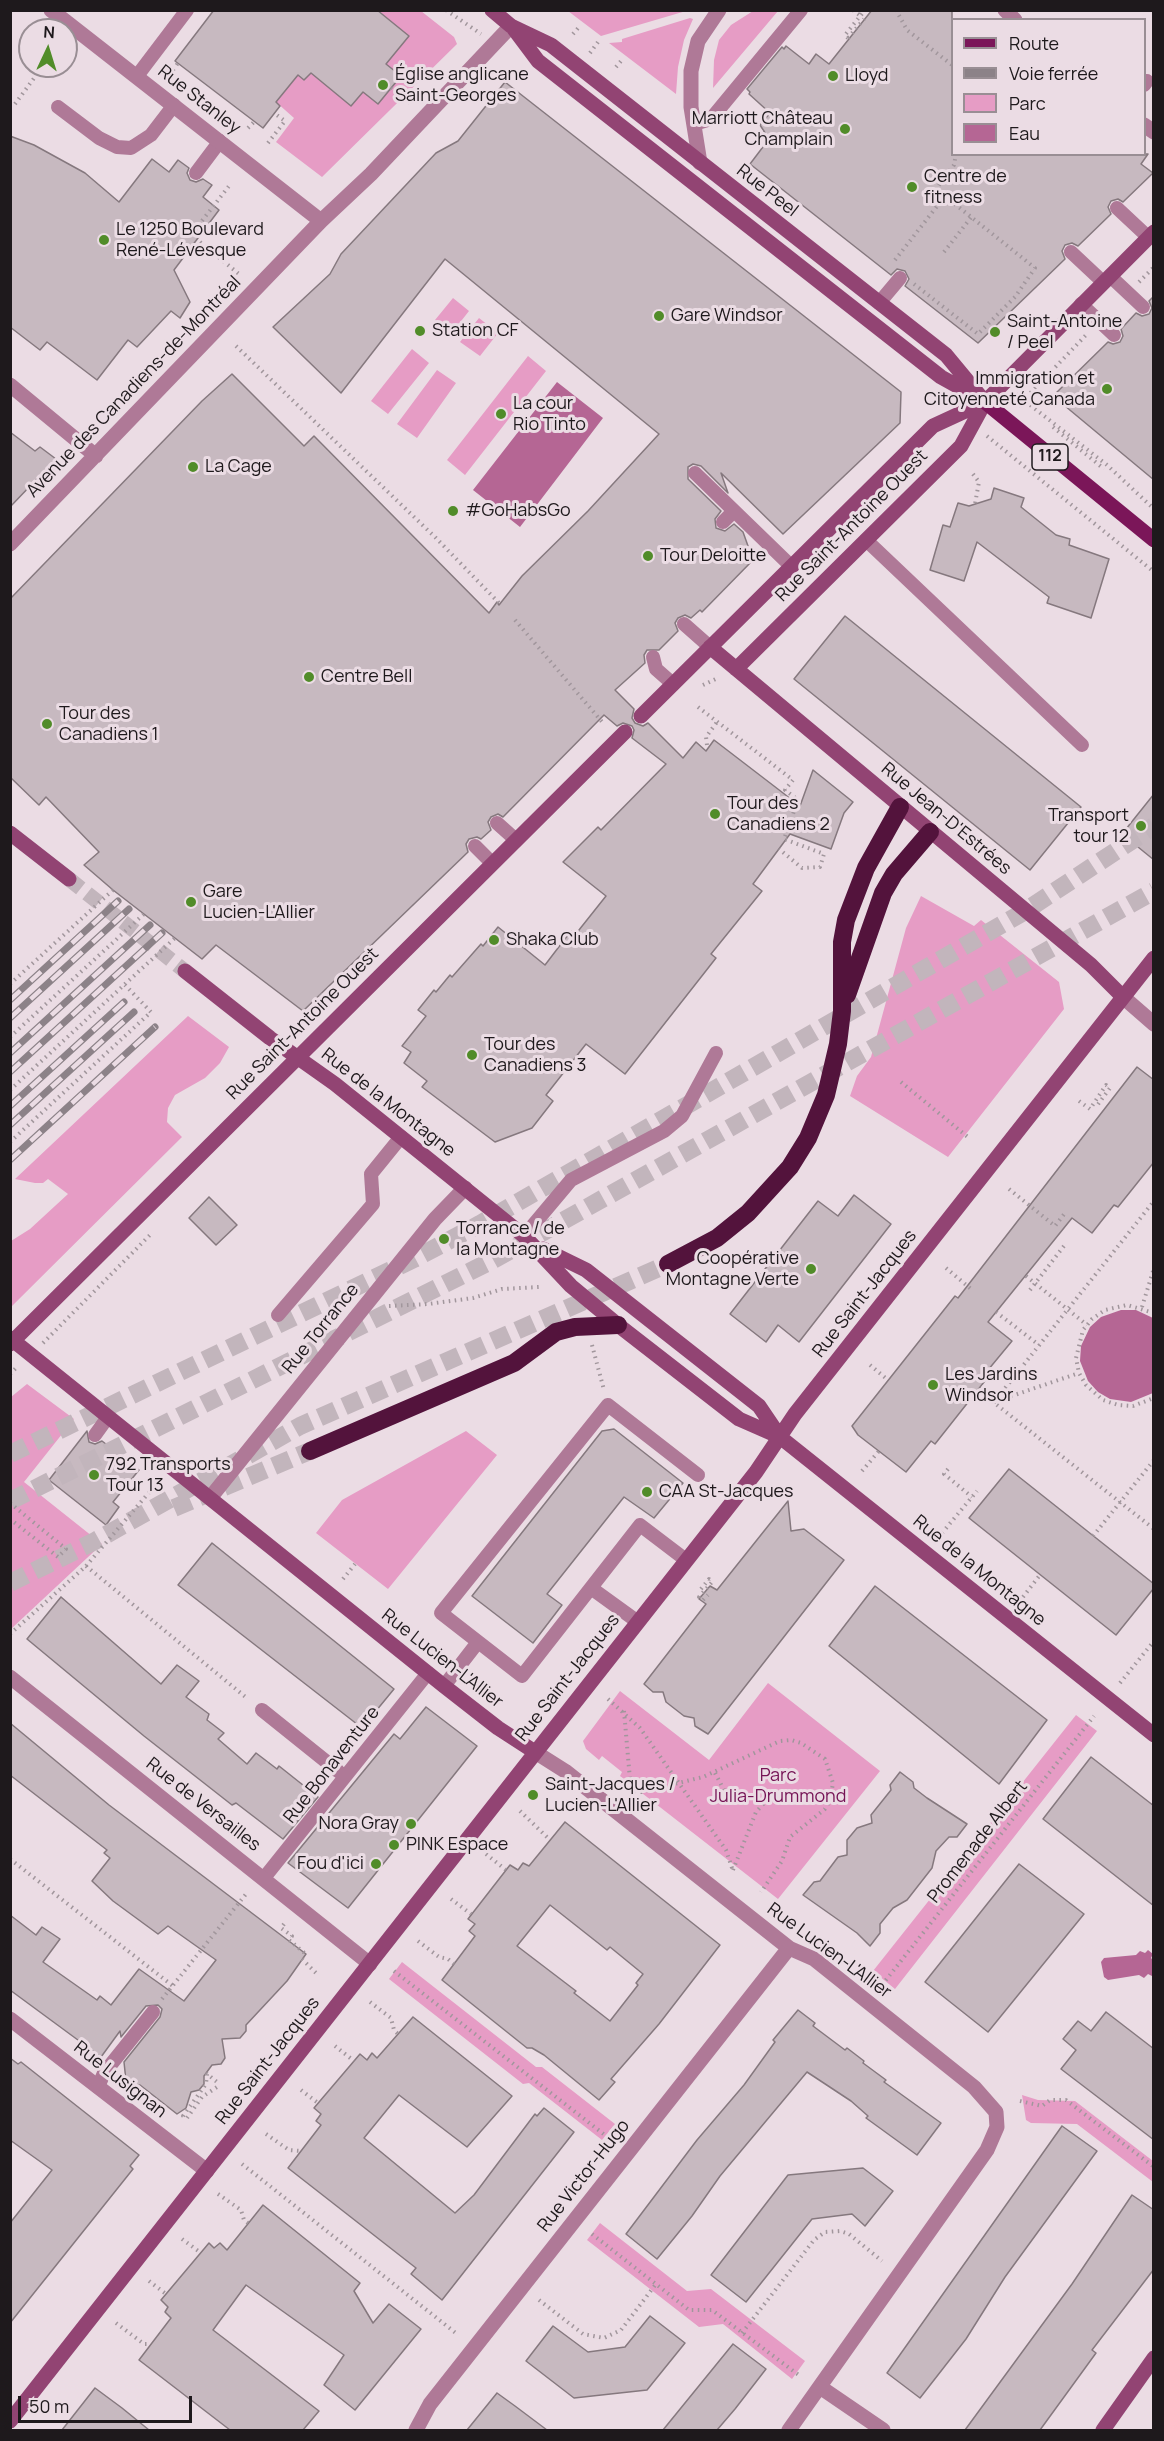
<!DOCTYPE html>
<html>
<head>
<meta charset="utf-8">
<style>
	body { margin:0 }
	#map { position:relative; width:1164px; height:2441px; overflow:hidden; background:#ebdce4; font-family:Manrope,sans-serif }
	canvas { display:block }
	.frame { position:absolute; inset:0; border:12px solid #1e191c; pointer-events:none }
	.legend { position:absolute; left:951px; top:18px; width:195px; height:138px; box-sizing:border-box; background:#ebdce4; border:2px solid #998e94; margin:0; padding:8px 10px; list-style:none; font-size:18px; color:#1e191c }
	.legend li { display:flex; align-items:center; gap:12px; height:30px }
	.legend b { width:30px; border:2px solid #998e94 }
	.north { position:absolute; left:18px; top:18px; width:60px; height:60px; box-sizing:border-box; background:#ebdce4; border:2px solid #998e94; border-radius:50%; rotate:4deg; font-size:16px; font-weight:700; line-height:24px; text-align:center; color:#1e191c }
	.north::after { content:''; display:block; margin:auto; width:21px; height:27px; background:#518c29; clip-path:polygon(50% 0,100% 100%,50% 72%,0 100%) }
	.scale { position:absolute; left:18px; top:2396px; width:174px; height:27px; box-sizing:border-box; border:3px solid #1e191c; border-top:0; padding-left:8px; font-size:18px; line-height:21px; white-space:nowrap; color:#1e191c; -webkit-text-stroke:4px #ebdce4; paint-order:stroke }
</style>
</head>
<body>
<div id="map">
<canvas width="1164" height="2441"></canvas>
<div class="frame"></div>
<ul class="legend">
<li><b style="height:8px;background:#7b1659"></b>Route</li>
<li><b style="height:8px;background:#8c8288"></b>Voie ferrée</li>
<li><b style="height:16px;background:#e69cc5"></b>Parc</li>
<li><b style="height:16px;background:#b56694"></b>Eau</li>
</ul>
<div class="north">N</div>
<div class="scale">50 m</div>
</div>
<script>
const ctx = document.querySelector('canvas').getContext('2d');
ctx.lineJoin = 'round';
function fillPath(path, color) {
  ctx.fillStyle = color;
  ctx.fill(path, 'evenodd');
}
function shape(rows) {
  const path = new Path2D();
  for (const r of rows) {
    path.moveTo(r[0], r[1]);
    for (let i = 2; i < r.length; i += 2) path.lineTo(r[i], r[i + 1]);
  }
  return path;
}
function trace(path, color, width, dash) {
  ctx.strokeStyle = color;
  ctx.lineWidth = width;
  ctx.lineCap = dash ? 'butt' : 'round';
  ctx.setLineDash(dash || []);
  ctx.stroke(path);
}
function drawText(font, color, halo, rows, align = 'center') {
  ctx.font = font + ' Manrope,sans-serif';
  ctx.lineWidth = 6;
  ctx.setLineDash([]);
  ctx.textBaseline = 'middle';
  ctx.strokeStyle = halo;
  ctx.fillStyle = color;
  for (const [text, x, y, turn = 0] of rows) {
    ctx.save();
    ctx.translate(x, y);
    ctx.rotate((+turn || 0) * Math.PI / 180);
    ctx.textAlign = isNaN(turn) ? turn : align;
    if (halo) ctx.strokeText(text, 0, 0);
    ctx.fillText(text, 0, 0);
    ctx.restore();
  }
}
fillPath(shape([
	[587,10,686,10,686,11,601,36,568,11],
	[356,11,421,11,454,37,457,44,322,177,276,142,294,118,276,102,283,93,273,85,292,70,304,80,311,73,352,105,408,36],
	[753,11,778,11,713,88,714,60,719,40,731,25],
	[690,18,693,19,684,40,678,67,676,94,609,43,622,42,622,39],
	[453,298,469,311,451,334,435,320],
	[479,318,498,333,480,356,460,342],
	[412,349,429,363,388,414,371,401],
	[528,356,546,371,465,475,447,460],
	[437,370,456,383,417,438,397,424],
	[921,896,974,926,981,920,1059,982,1064,1009,948,1157,850,1096,857,1076,871,1057,906,928],
	[188,1016,229,1047,220,1063,205,1078,175,1095,168,1108,167,1122,182,1137,11,1307,11,1241,30,1229,68,1194,48,1179,43,1183,35,1183,15,1179],
	[27,1384,74,1419,24,1482,102,1544,11,1629,11,1397],
	[466,1431,497,1455,388,1589,316,1533,342,1500],
	[768,1683,880,1771,778,1899,620,1776,622,1772,602,1756,599,1760,586,1749,583,1741,620,1691,709,1760],
	[1076,1715,1097,1731,895,1989,873,1971],
	[402,1962,536,2067,542,2067,615,2124,602,2140,529,2083,523,2084,389,1979],
	[1022,2095,1038,2100,1075,2101,1153,2161,1153,2182,1077,2124,1031,2123,1026,2120],
	[600,2223,687,2291,711,2289,805,2361,792,2379,723,2324,699,2327,587,2240]
]), '#e69cc5');
fillPath(shape([
	[557,382,603,418,520,527,473,490],
	[1121,1310,1136,1310,1153,1318,1153,1393,1131,1402,1110,1399,1098,1392,1088,1381,1080,1361,1081,1346,1090,1327,1101,1317],
	[1148,1950,1153,1954,1151,1958,1153,1960,1152,1976,1148,1974,1144,1978,1139,1975,1108,1980,1104,1977,1101,1962,1104,1958,1136,1955,1140,1951,1145,1953]
]), '#b56694');
const building = shape([
	[214,10,377,10,409,36,386,64,401,76,378,104,363,92,351,106,311,73,304,80,298,75,276,102,280,106,263,128,175,61,214,10],
	[872,10,952,10,952,154,1148,154,1141,164,1153,173,1123,202,1118,199,1111,201,1108,207,1111,214,1078,246,1072,243,1065,245,1062,251,1065,259,978,343,905,286,909,279,905,271,897,269,891,275,750,164,769,139,760,125,770,113,749,94,750,92,747,89,782,47,784,49,786,46,809,64,816,54,829,64,872,10],
	[505,82,901,392,900,423,783,534,721,473,728,493,701,466,693,464,688,467,688,479,721,511,715,519,716,528,725,531,734,524,743,532,753,560,702,612,700,610,691,618,685,615,678,618,675,623,678,631,659,650,647,650,644,655,645,663,615,690,634,709,632,718,635,723,643,726,648,723,683,758,696,742,706,751,714,740,800,806,813,770,853,802,844,813,831,849,790,834,753,884,762,891,711,954,716,958,625,1074,586,1044,546,1095,553,1101,532,1128,495,1142,422,1087,427,1081,404,1063,411,1052,402,1046,426,1016,418,1010,434,990,436,992,450,975,452,977,481,944,483,946,498,927,545,965,571,931,575,935,606,896,563,862,598,827,601,830,666,764,632,738,634,730,632,726,623,723,617,726,604,715,503,817,498,814,491,817,488,822,491,830,481,839,477,837,469,839,466,844,468,852,303,1011,216,945,202,959,113,890,84,865,99,852,46,797,39,805,10,777,10,599,202,401,232,374,304,446,314,436,489,613,497,602,499,605,522,576,588,511,659,434,445,259,341,393,273,327,330,274,341,254,436,153,458,141,505,82],
	[10,136,34,145,85,173,119,202,152,159,169,172,178,160,189,168,187,173,190,180,196,182,203,179,212,185,203,197,219,210,174,270,190,302,180,318,171,311,137,347,128,340,97,380,47,342,40,350,10,327,10,136],
	[1154,296,1154,480,1053,396,1108,342,1113,344,1120,342,1123,336,1121,329,1136,313,1142,316,1149,314,1152,308,1149,301,1154,296],
	[10,432,35,451,40,447,56,459,10,507,10,432],
	[994,488,1024,498,1021,507,1056,535,1070,539,1069,545,1109,559,1091,618,1047,603,1049,597,977,542,964,581,930,570,943,525,950,527,958,503,969,506,991,499,994,488],
	[845,616,1081,807,1030,870,794,679,845,616],
	[1154,794,1154,860,1122,834,1154,794],
	[1137,1067,1154,1080,1154,1162,1118,1207,1114,1205,1092,1233,1072,1218,988,1322,1012,1341,988,1370,992,1372,935,1444,931,1441,906,1472,858,1435,852,1426,955,1296,958,1298,1137,1067],
	[854,1195,891,1224,799,1342,778,1325,766,1342,730,1314,818,1201,838,1216,854,1195],
	[209,1197,237,1225,216,1245,189,1218,209,1197],
	[614,1429,683,1483,654,1518,624,1497,547,1594,562,1605,533,1643,472,1596,602,1431,614,1429],
	[87,1431,89,1442,95,1444,102,1441,139,1470,113,1502,119,1507,106,1525,49,1480,87,1431],
	[1009,1469,1154,1584,1154,1588,1116,1635,969,1518,1009,1469],
	[788,1501,791,1531,804,1529,844,1560,708,1734,695,1726,694,1718,684,1716,666,1702,663,1692,653,1692,644,1684,706,1604,699,1599,710,1586,717,1590,788,1501],
	[212,1543,394,1689,362,1728,178,1585,212,1543],
	[875,1586,1047,1720,999,1784,829,1646,875,1586],
	[61,1597,161,1684,177,1665,199,1681,186,1697,209,1714,207,1720,224,1733,218,1739,247,1764,256,1753,277,1769,279,1766,318,1797,283,1839,236,1803,232,1805,144,1736,27,1639,61,1597],
	[426,1707,477,1746,348,1908,288,1863,394,1734,400,1739,426,1707],
	[10,1723,109,1805,306,1954,287,1981,246,2025,246,2031,240,2038,222,2039,225,2058,221,2064,212,2065,204,2076,204,2084,199,2090,191,2092,186,2108,177,2114,140,2085,134,2086,126,2081,124,2062,160,2017,162,2009,158,2005,146,2006,121,2037,120,2031,101,2057,10,1990,10,1915,36,1935,42,1927,60,1939,43,1962,97,2000,100,1996,111,2005,139,1969,184,2001,216,1960,168,1926,158,1934,113,1901,92,1881,110,1858,104,1853,107,1850,10,1775,10,1723],
	[1091,1757,1154,1806,1154,1906,1043,1819,1091,1757],
	[900,1772,913,1782,914,1788,927,1798,967,1824,957,1837,949,1837,936,1851,932,1868,907,1900,893,1908,880,1924,880,1933,870,1946,857,1933,803,1895,814,1882,820,1881,838,1857,847,1855,847,1840,857,1828,872,1823,871,1815,891,1790,890,1785,900,1772],
	[565,1822,720,1945,659,2024,611,2079,615,2082,599,2100,544,2055,532,2048,527,2048,442,1980,475,1936,469,1931,475,1924,468,1919,510,1865,518,1870,523,1863,529,1866,565,1822],
	[550,1905,607,1950,610,1947,643,1974,636,1983,638,1985,610,2021,574,1993,576,1991,517,1946,550,1905],
	[1019,1864,1084,1914,988,2032,925,1982,1019,1864],
	[798,2010,815,2023,813,2026,845,2050,847,2048,864,2061,863,2063,886,2080,884,2082,941,2123,917,2155,866,2118,868,2116,851,2101,807,2072,720,2176,692,2216,657,2259,626,2234,697,2140,744,2085,775,2042,773,2040,798,2010],
	[1106,2012,1154,2049,1154,2140,1061,2069,1076,2050,1063,2039,1078,2021,1091,2031,1106,2012],
	[413,2017,512,2096,467,2147,399,2095,364,2138,455,2213,474,2195,535,2114,537,2116,544,2108,574,2132,442,2300,411,2274,416,2268,288,2168,321,2125,316,2121,321,2114,314,2108,360,2054,367,2060,372,2053,377,2058,413,2017],
	[10,2058,18,2064,21,2062,139,2155,130,2166,133,2169,10,2323,10,2223,52,2170,10,2140,10,2058],
	[1062,2126,1097,2151,1005,2277,966,2339,920,2398,887,2373,1062,2126],
	[863,2168,893,2191,865,2226,852,2214,812,2219,746,2302,711,2275,788,2175,863,2168],
	[1132,2195,1154,2210,1154,2269,1092,2350,1096,2353,1040,2430,965,2430,1072,2284,1132,2195],
	[263,2205,360,2283,354,2291,373,2323,389,2304,421,2329,355,2410,324,2385,344,2355,246,2285,213,2330,319,2411,303,2430,230,2430,139,2360,171,2318,165,2312,168,2307,161,2300,209,2243,214,2248,220,2243,227,2250,263,2205],
	[650,2316,685,2343,647,2390,574,2398,526,2361,553,2326,588,2352,625,2347,650,2316],
	[733,2344,766,2369,735,2409,717,2430,663,2430,733,2344],
	[95,2388,122,2408,149,2430,62,2430,95,2388],
	[497,2393,515,2406,547,2430,467,2430,497,2393]
]);
fillPath(building, '#c7b9c0');
trace(building, '#85787e', 1.5);
trace(shape([
	[69,879,185,971]
]), '#c2b5bc', 15, [15, 8]);
trace(shape([
	[10,1454,414,1259,480,1224,1022,913,1154,826],
	[10,1501,493,1260,1154,891],
	[174,1508,310,1451],
	[10,1583,95,1541,300,1426,668,1264]
]), '#c2b5bc', 18, [18, 9]);
trace(shape([
	[446,10,481,34],
	[853,10,862,17],
	[896,10,907,30,952,65],
	[573,34,579,27],
	[848,38,845,35,865,10],
	[848,38,864,19],
	[590,53,598,42],
	[616,67,621,61],
	[173,70,178,63],
	[391,88,409,104],
	[15,104,43,66],
	[248,128,254,122],
	[268,143,285,121,274,113],
	[191,235,229,186],
	[200,242,239,274],
	[944,252,973,215],
	[895,260,945,196],
	[1139,282,1154,267],
	[914,284,978,334,1015,297,1035,268,936,189,954,165,956,154],
	[236,346,436,538,500,604],
	[1016,394,1107,465,1154,509],
	[1018,406,1087,334],
	[1053,427,1104,469],
	[987,436,1154,572],
	[973,474,979,482,975,504],
	[515,620,603,723],
	[703,685,718,678],
	[698,707,793,780,785,790,798,800,784,839,824,854,820,867,802,868,779,849],
	[707,745,706,737,717,722],
	[10,984,113,890],
	[320,994,326,1000],
	[10,1037,144,914],
	[901,1082,969,1138],
	[10,1090,175,938],
	[1079,1101,1090,1109,1106,1085,1110,1088,1096,1107],
	[10,1142,151,1012,125,985],
	[1009,1189,1055,1226,1065,1213],
	[946,1268,971,1289],
	[1026,1276,1087,1325],
	[1030,1290,1064,1246],
	[389,1306,428,1304,473,1298,502,1289,539,1287],
	[1142,1307,1154,1268],
	[996,1312,1039,1345],
	[1154,1313,1127,1305,1105,1310,1092,1319,1083,1330,1076,1358,1079,1373,1086,1385,1103,1400,1118,1405,1133,1406,1154,1398],
	[43,1343,150,1235],
	[592,1345,604,1390],
	[870,1365,888,1380],
	[10,1374,18,1366],
	[978,1390,1154,1529],
	[994,1402,1154,1201],
	[994,1402,1079,1373],
	[948,1469,944,1474,972,1497],
	[862,1471,879,1451],
	[10,1503,66,1549,58,1557,10,1519],
	[942,1533,977,1491],
	[1093,1536,1154,1460],
	[86,1566,248,1699],
	[343,1579,355,1564],
	[701,1589,709,1579,712,1582,699,1597,703,1600,708,1595],
	[1023,1597,1040,1575],
	[10,1634,86,1566,158,1482],
	[1120,1683,1154,1641],
	[608,1699,640,1728,726,1850,733,1871],
	[624,1711,631,1791,641,1792,703,1777,780,1741,791,1740,801,1743,825,1759,833,1783,830,1801,825,1809,790,1837,782,1861,761,1892],
	[715,1773,724,1790],
	[520,1811,550,1840],
	[486,1854,506,1870],
	[10,1859,173,1986],
	[733,1870,756,1812,766,1801,775,1798,775,1792],
	[451,1899,471,1914],
	[284,1924,281,1928,292,1936,289,1940,307,1955],
	[418,1941,439,1957,448,1959,454,1964],
	[302,1959,317,1974],
	[394,1971,610,2139],
	[882,1985,1094,1716],
	[162,1999,246,1894],
	[370,2002,391,2018,394,2030,398,2034],
	[335,2046,354,2061],
	[206,2073,217,2082],
	[207,2074,206,2084,183,2116,187,2118,202,2097,217,2087],
	[301,2090,318,2103],
	[1020,2101,1042,2106,1050,2100,1066,2100,1154,2167],
	[266,2134,289,2150,301,2151],
	[242,2164,457,2334],
	[218,2194,241,2210,244,2220,248,2223],
	[592,2234,689,2310,712,2310,800,2376],
	[182,2239,201,2253],
	[149,2281,166,2294],
	[539,2300,583,2334,604,2338,621,2330,656,2284],
	[116,2323,144,2344,151,2344],
	[742,2333,814,2240,825,2232,840,2231,849,2234,882,2261]
]), '#a1969c', 4, [1.5, 4.5]);
trace(shape([
	[137,76,187,10],
	[1144,85,1147,81],
	[58,107,99,138,117,147,131,148,151,135,174,105],
	[694,124,711,119,801,10],
	[196,173,220,141],
	[1117,208,1148,237],
	[1071,252,1103,282],
	[1110,276,1143,307],
	[879,303,900,278],
	[1081,304,1114,335],
	[695,473,792,567],
	[723,522,734,511],
	[866,540,1082,745],
	[684,624,710,647],
	[653,657,656,669,673,684],
	[497,823,516,840],
	[475,846,492,863],
	[524,1236,571,1180,664,1131,682,1116,716,1053],
	[278,1315,373,1204,371,1174,401,1137],
	[95,1435,108,1417],
	[686,1560,640,1525,522,1676,441,1613,608,1405,698,1475],
	[591,1588,638,1622],
	[444,1686,478,1642],
	[262,1710,338,1771],
	[264,1878,428,1673],
	[98,2087,104,2073,153,2012]
]), '#af7997', 14);
trace(shape([
	[51,10,321,221],
	[1005,10,1015,20],
	[1144,125,1154,132],
	[700,163,691,107,691,71,698,41,719,10],
	[10,385,96,456],
	[10,544,321,221,371,174,511,26],
	[1123,997,1154,1024],
	[210,1498,435,1219,465,1188],
	[10,1677,370,1964],
	[535,1752,565,1771,789,1948,814,1959,974,2087,996,2112,997,2127,987,2150,789,2430],
	[10,2019,207,2171],
	[820,2387,883,2430],
	[416,2430,430,2404,789,1948]
]), '#af7997', 15);
trace(shape([
	[492,10,511,26,551,45,946,355,985,402],
	[514,29,538,61,941,377,977,397],
	[710,647,1091,965,1123,997],
	[736,669,961,446,985,402,1154,232],
	[641,716,933,426,985,402],
	[10,833,69,879],
	[185,971,270,1038,335,1084,524,1236,571,1286,618,1325,739,1419,780,1437,1154,1735],
	[543,1249,586,1270,759,1406,780,1437],
	[10,1338,444,1686,498,1728,535,1752],
	[10,1344,625,732],
	[10,2421,756,1472,795,1414,1154,958],
	[1103,2430,1154,2358]
]), '#924473', 15);
trace(shape([
	[985,402,1154,540]
]), '#7b1659', 15);
trace(shape([
	[847,995,883,893,894,874,930,832],
	[668,1264,717,1238,748,1213,790,1167,808,1138,826,1095,838,1044,842,1011,842,942,846,920,866,868,900,807],
	[310,1451,514,1363,556,1332,575,1327,618,1325]
]), '#53133c', 18);
const rail = shape([
	[10,1000,118,901],
	[10,1018,129,909],
	[10,1053,150,925],
	[10,1072,162,933],
	[10,1106,124,1002],
	[10,1125,134,1012],
	[10,1160,155,1027]
]);
trace(rail, '#8c8288', 7);
trace(rail, '#ebdce4', 4.5, [14]);
for (const [x, y, r, color] of [
	[833,76,6,"#518c29"],
	[383,85,6,"#518c29"],
	[845,129,6,"#518c29"],
	[912,187,6,"#518c29"],
	[104,240,6,"#518c29"],
	[659,316,6,"#518c29"],
	[420,331,6,"#518c29"],
	[995,332,6,"#518c29"],
	[1107,389,6,"#518c29"],
	[501,414,6,"#518c29"],
	[193,467,6,"#518c29"],
	[453,511,6,"#518c29"],
	[648,556,6,"#518c29"],
	[309,677,6,"#518c29"],
	[47,724,6,"#518c29"],
	[715,814,6,"#518c29"],
	[1141,826,6,"#518c29"],
	[191,902,6,"#518c29"],
	[494,940,6,"#518c29"],
	[472,1055,6,"#518c29"],
	[444,1239,6,"#518c29"],
	[811,1269,6,"#518c29"],
	[933,1385,6,"#518c29"],
	[94,1475,6,"#518c29"],
	[647,1492,6,"#518c29"],
	[533,1795,6,"#518c29"],
	[411,1824,6,"#518c29"],
	[394,1845,6,"#518c29"],
	[376,1864,6,"#518c29"]
]) {
  const dot = new Path2D();
  dot.arc(x, y, r, 0, 2 * Math.PI);
  ctx.fillStyle = color;
  ctx.fill(dot);
  trace(dot, '#ebdce4', 2);
}
for (const [x, y, w] of [
	[1050,457,36]
]) {
  const box = new Path2D();
  box.roundRect(x - w / 2, y - 13, w, 26, 4.5);
  ctx.fillStyle = '#ebdce4';
  ctx.fill(box);
  trace(box, '#1e191c', 1.5);
}
drawText('bold 16px', '#1e191c', null, [
	["112",1050,457]
]);
drawText('18px', '#1e191c', '#ebdce4', [
	["Église anglicane",395,75],
	["Saint-Georges",395,96],
	["Lloyd",845,76],
	["Marriott Château",833,119,"right"],
	["Champlain",833,140,"right"],
	["Centre de",924,177],
	["fitness",924,198],
	["Le 1250 Boulevard",116,230],
	["René-Lévesque",116,251],
	["Gare Windsor",671,316],
	["Saint-Antoine",1007,322],
	["/ Peel",1007,343],
	["Station CF",432,331],
	["Immigration et",1095,379,"right"],
	["Citoyenneté Canada",1095,400,"right"],
	["La cour",513,404],
	["Rio Tinto",513,425],
	["La Cage",205,467],
	["#GoHabsGo",465,511],
	["Tour Deloitte",660,556],
	["Centre Bell",321,677],
	["Tour des",59,714],
	["Canadiens 1",59,735],
	["Tour des",727,804],
	["Canadiens 2",727,825],
	["Transport",1129,816,"right"],
	["tour 12",1129,837,"right"],
	["Gare",203,892],
	["Lucien-L'Allier",203,913],
	["Shaka Club",506,940],
	["Tour des",484,1045],
	["Canadiens 3",484,1066],
	["Torrance / de",456,1229],
	["la Montagne",456,1250],
	["Coopérative",799,1259,"right"],
	["Montagne Verte",799,1280,"right"],
	["Les Jardins",945,1375],
	["Windsor",945,1396],
	["792 Transports",106,1465],
	["Tour 13",106,1486],
	["CAA St-Jacques",659,1492],
	["Saint-Jacques /",545,1785],
	["Lucien-L'Allier",545,1806],
	["Nora Gray",399,1824,"right"],
	["PINK Espace",406,1845],
	["Fou d'ici",364,1864,"right"]
], 'left');
drawText('18px', '#1e191c', '#ebdce4', [
	["Rue Stanley",199,100,38],
	["Rue Peel",767,191,38],
	["Avenue des Canadiens-de-Montréal",134,387,-46],
	["Rue Saint-Antoine Ouest",852,526,-45],
	["Rue Jean-D'Estrées",946,819,40],
	["Rue Saint-Antoine Ouest",303,1024,-45],
	["Rue de la Montagne",388,1103,38],
	["Rue Saint-Jacques",865,1294,-52],
	["Rue Torrance",321,1329,-51],
	["Rue de la Montagne",979,1571,39],
	["Rue Lucien-L'Allier",442,1659,38],
	["Rue Saint-Jacques",568,1678,-52],
	["Rue Bonaventure",332,1765,-52],
	["Rue de Versailles",203,1805,38],
	["Promenade Albert",978,1842,-52],
	["Rue Lucien-L'Allier",829,1951,36],
	["Rue Saint-Jacques",268,2061,-52],
	["Rue Lusignan",120,2080,38],
	["Rue Victor-Hugo",584,2176,-52]
]);
drawText('18px', '#751355', '#ebdce4', [
	["Parc",778,1776],
	["Julia-Drummond",778,1797]
]);
</script>
</body>
</html>
